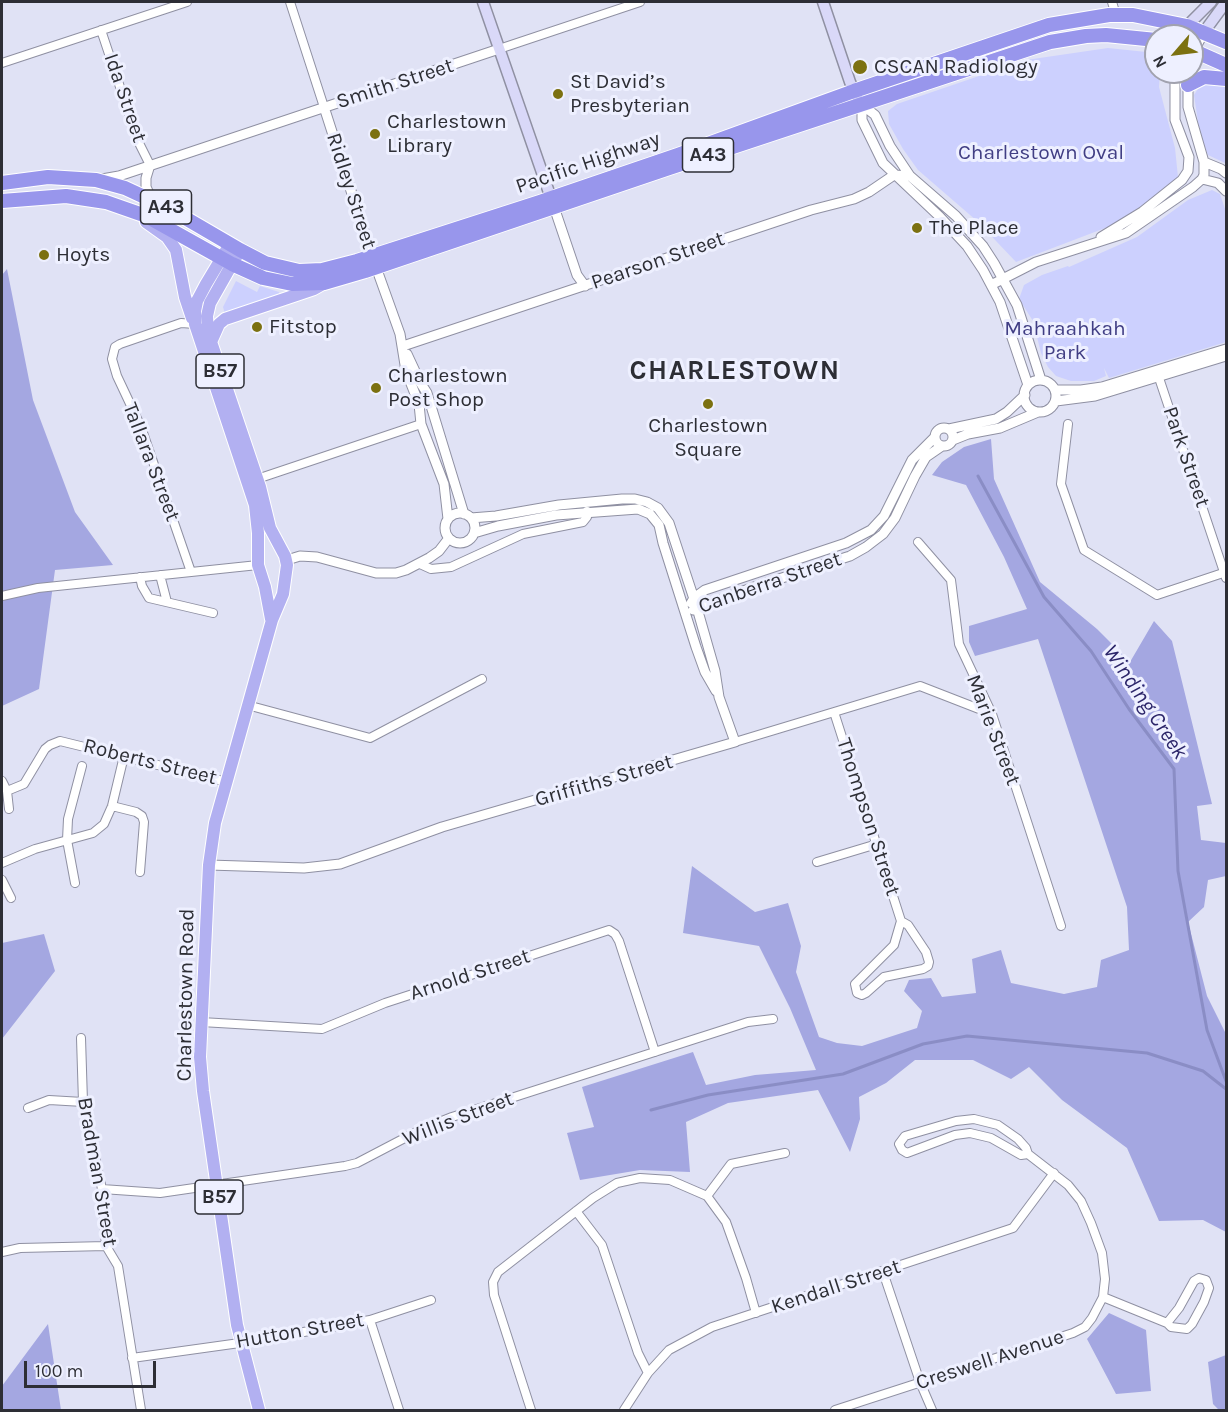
<!DOCTYPE html>
<html>
<head>
<meta charset="utf-8">
<style>
	body { margin:0 }
	#map { position:relative; width:1228px; height:1412px; overflow:hidden; background:#e0e2f5; font-family:Karla,sans-serif }
	canvas { display:block }
	.frame { position:absolute; inset:0; border:3px solid #2d2e35; pointer-events:none }
	.north { position:absolute; left:1144px; top:24px; width:60px; height:60px; box-sizing:border-box; background:#eef0ff; border:2px solid #a1a2ae; border-radius:50%; rotate:242deg; font-size:16px; font-weight:700; line-height:24px; text-align:center; color:#2d2e35 }
	.north::after { content:''; display:block; margin:auto; width:21px; height:27px; background:#7c7111; clip-path:polygon(50% 0,100% 100%,50% 72%,0 100%) }
	.scale { position:absolute; left:24px; top:1361px; width:132px; height:27px; box-sizing:border-box; border:3px solid #2d2e35; border-top:0; padding-left:8px; font-size:18px; line-height:21px; white-space:nowrap; color:#2d2e35; -webkit-text-stroke:4px #eef0ff; paint-order:stroke }
</style>
</head>
<body>
<div id="map">
<canvas width="1228" height="1412"></canvas>
<div class="frame"></div>
<div class="north">N</div>
<div class="scale">100 m</div>
</div>
<script>
const ctx = document.querySelector('canvas').getContext('2d');
ctx.lineJoin = 'round';
function fillPath(path, color) {
  ctx.fillStyle = color;
  ctx.fill(path, 'evenodd');
}
function shape(rows) {
  const path = new Path2D();
  for (const r of rows) {
    if (r.length === 3) {
      path.moveTo(r[0] + r[2], r[1]);
      path.arc(r[0], r[1], r[2], 0, 2 * Math.PI);
      continue;
    }
    path.moveTo(r[0], r[1]);
    for (let i = 2; i < r.length; i += 2) path.lineTo(r[i], r[i + 1]);
  }
  return path;
}
function trace(path, color, width, dash) {
  ctx.strokeStyle = color;
  ctx.lineWidth = width;
  ctx.lineCap = dash ? 'butt' : 'round';
  ctx.setLineDash(dash || []);
  ctx.stroke(path);
}
function drawText(font, color, halo, rows, align = 'center') {
  ctx.font = font + ' Karla,sans-serif';
  ctx.lineWidth = 6;
  ctx.setLineDash([]);
  ctx.textBaseline = 'middle';
  ctx.strokeStyle = halo;
  ctx.fillStyle = color;
  for (const [text, x, y, turn = 0] of rows) {
    ctx.save();
    ctx.translate(x, y);
    ctx.rotate((+turn || 0) * Math.PI / 180);
    ctx.textAlign = isNaN(turn) ? turn : align;
    if (halo) ctx.strokeText(text, 0, 0);
    ctx.fillText(text, 0, 0);
    ctx.restore();
  }
}
fillPath(shape([
	[1108,48,1156,53,1156,72,1160,72,1159,87,1175,148,1178,177,1121,222,1016,262,977,221,918,170,903,149,889,124,888,111,897,104,1026,60],
	[1226,83,1226,163,1225,163,1208,155,1200,135,1194,95,1201,84],
	[1212,190,1220,194,1226,212,1226,342,1109,378,1104,368,1106,376,1094,381,1071,381,1056,376,1048,367,1041,353,1033,321,1019,299,1024,285,1042,275,1068,266,1069,267,1137,237,1188,200],
	[236,281,257,292,260,286,279,292,280,297,225,314,223,307]
]), '#ccd0fe');
fillPath(shape([
	[7,269,33,400,75,512,113,565,55,570,39,689,2,706,2,275],
	[991,439,994,479,1040,582,1097,629,1130,662,1154,621,1172,641,1212,804,1197,806,1201,840,1226,843,1226,876,1208,880,1204,907,1188,922,1207,996,1226,1034,1226,1232,1203,1220,1159,1221,1127,1148,1062,1100,1029,1067,1011,1079,973,1060,915,1060,886,1083,859,1097,860,1119,850,1152,818,1090,728,1103,686,1122,690,1172,640,1170,580,1180,567,1133,594,1127,582,1087,693,1052,706,1085,755,1075,816,1070,790,1008,759,946,683,933,692,866,755,912,788,903,801,946,796,972,810,1012,819,1037,837,1043,862,1046,917,1028,922,1011,904,991,909,980,931,978,942,997,976,993,972,959,1001,950,1011,983,1064,994,1097,987,1101,960,1129,950,1127,907,1038,639,975,656,969,642,969,626,1027,609,1004,557,966,485,932,475,942,462,964,447],
	[44,934,55,971,2,1039,2,943],
	[1109,1313,1146,1330,1151,1391,1116,1394,1087,1339],
	[48,1324,61,1410,2,1410,2,1386],
	[1226,1355,1226,1410,1219,1410,1213,1404,1208,1362]
]), '#a4a7e1');
trace(shape([
	[978,476,1044,597,1091,651,1129,709,1174,769,1178,871,1207,1030,1226,1081],
	[651,1110,708,1095,843,1074,923,1044,967,1036,1147,1053,1203,1071,1226,1089]
]), '#8a8dc5', 3);
const minor = shape([
	[290,2,324,107],
	[1112,2,1116,15],
	[101,30,138,141,150,165],
	[499,49,640,2],
	[2,63,187,2],
	[1157,372,1226,578],
	[1068,424,1061,484,1084,550,1157,595,1226,572],
	[257,479,421,424],
	[918,542,951,580,959,644,992,714,1061,926],
	[420,564,431,569,451,567,523,534,583,522,587,517,587,511],
	[191,572,141,427,117,376,112,359,115,347,120,344,181,323,195,324],
	[160,575,167,602],
	[140,577,142,586,149,598,213,613],
	[2,596,38,588,258,565],
	[247,705,370,738,482,679],
	[834,712,901,921,894,945,855,984,857,993,862,995,866,993,884,977,923,969,928,966,929,962,926,952,908,925,901,921],
	[735,742,920,686,992,714],
	[2,781,7,791,9,809],
	[7,791,24,784,45,749,50,745,60,741,227,782],
	[112,806,136,812,142,816,144,822,140,872],
	[817,862,877,844],
	[2,863,35,849,93,833,104,824,112,806,124,756],
	[2,880,11,898],
	[75,883,67,840,68,819,82,766],
	[201,1022,322,1029,385,1003,609,930,615,934,619,941,655,1052],
	[81,1038,83,1102,102,1189,106,1246,118,1266,141,1410],
	[28,1108,49,1100,83,1102],
	[102,1189,160,1193,345,1166,357,1163,422,1129,452,1117,748,1022,773,1019],
	[707,1196,731,1164,785,1153],
	[576,1211,602,1245,638,1353,648,1373],
	[2,1252,20,1248,106,1246],
	[883,1272,920,1382,932,1410],
	[1103,1297,1167,1323,1171,1327,1187,1329,1192,1324,1204,1302,1209,1288,1206,1280,1199,1278,1194,1281,1179,1308,1167,1323],
	[370,1320,399,1410],
	[132,1358,254,1341,370,1320,431,1300],
	[531,1410,494,1295,493,1282,498,1272,593,1198,617,1183,640,1178,670,1180,707,1196,726,1222,746,1278,756,1313],
	[624,1410,648,1373,669,1350,712,1327,1013,1228,1054,1173],
	[835,1410,1073,1333,1085,1327,1092,1318,1103,1297,1105,1279,1102,1253,1091,1223,1081,1201,1068,1185,1028,1154,1026,1148,1018,1139,998,1125,974,1119,956,1121,905,1136,899,1144,902,1150,907,1153,955,1135,970,1133,991,1138,1021,1155,1028,1154]
]);
const tertiary = shape([
	[1192,62,1194,51,1204,32],
	[862,105,875,115,890,146,910,176,956,216,983,246,994,263,1017,305,1041,380],
	[862,105,862,120,883,163,940,217,967,246,983,270,1000,302,1028,385],
	[324,107,372,256,400,334,406,371,419,404,421,424,444,484,448,519],
	[1204,162,1221,169,1226,173],
	[150,165,146,178,146,187,152,200],
	[102,179,119,176,499,49],
	[1202,179,1218,183,1226,191],
	[554,207,577,275,585,286],
	[1101,237,1142,212,1182,180,1188,171,1189,157,1175,120,1175,72],
	[991,285,1036,262,1126,233,1193,187,1202,179,1204,175,1204,162,1188,107,1188,86,1190,72],
	[403,346,811,210,854,199,869,192,894,175,910,176],
	[407,354,420,382,427,393,464,514],
	[1040,396,16],
	[1056,390,1081,390,1102,387,1226,349],
	[1056,401,1095,396,1226,356],
	[944,437,9],
	[949,429,996,419,1007,412,1025,395],
	[953,440,968,434,1000,428,1038,412],
	[460,528,15],
	[474,533,498,526,556,515,638,509,650,514,659,525,663,543,696,647,705,672,716,691],
	[287,560,300,556,317,557,376,573,396,573,406,570,429,558,439,551,449,538],
	[691,603,694,598,705,590,846,543,871,530,884,516,912,460,935,437],
	[693,610,754,587,850,556,866,547,883,534,895,518,915,476,926,457,942,446],
	[209,865,304,868,340,864,442,827,735,742,719,697,715,671,697,608,669,523,658,508,647,502,635,499,622,499,559,505,496,516,471,518]
]);
const secondary = shape([
	[483,2,553,204],
	[823,2,850,82,857,97],
	[1187,26,1211,2],
	[1204,32,1226,2]
]);
const primary = shape([
	[146,222,167,237,176,250,185,297,192,318],
	[230,244,206,284,197,301,195,311,195,324,255,505,258,533,258,565,265,587,271,619],
	[240,250,210,303,207,316,208,333,260,487,270,528,285,556,287,565,283,594,272,620,215,823,209,865,200,1057,203,1091,237,1325,259,1410],
	[211,342,219,324,225,319,314,289,323,284]
]);
const trunk = shape([
	[1192,50,1226,65],
	[1188,85,1204,77,1226,79],
	[2,183,48,177,96,180,125,188,168,208,240,250,265,263,299,271,322,270,357,261,540,202,678,155,854,91,1049,25,1109,15,1133,15,1187,26,1226,42],
	[2,201,66,196,106,202,146,216,232,264,263,278,292,284,324,283,365,271,669,168,1050,42,1086,36,1106,35,1156,40]
]);
trace(minor, '#8f90a2', 10);
trace(tertiary, '#8f90a2', 11);
trace(secondary, '#8f90a2', 13);
trace(primary, '#fff', 14);
trace(trunk, '#fff', 16);
trace(minor, '#fff', 8);
trace(tertiary, '#fff', 9);
trace(secondary, '#d9d8f8', 10);
trace(primary, '#b2b0f1', 12);
trace(trunk, '#9896ec', 14);
for (const [x, y, r, color] of [
	[860,67,8,"#7c7111"],
	[558,94,6,"#7c7111"],
	[375,134,6,"#7c7111"],
	[917,228,6,"#7c7111"],
	[44,255,6,"#7c7111"],
	[257,327,6,"#7c7111"],
	[376,388,6,"#7c7111"],
	[708,404,6,"#7c7111"]
]) {
  const dot = new Path2D();
  dot.arc(x, y, r, 0, 2 * Math.PI);
  ctx.fillStyle = color;
  ctx.fill(dot);
  trace(dot, '#eef0ff', 2);
}
for (const [x, y, w] of [
	[708,155,51],
	[166,207,51],
	[220,371,48],
	[219,1197,48]
]) {
  const box = new Path2D();
  box.roundRect(x - w / 2, y - 17, w, 34, 4.5);
  ctx.fillStyle = '#eef0ff';
  ctx.fill(box);
  trace(box, '#2d2e35', 1.5);
}
drawText('bold 20px', '#2d2e35', null, [
	["A43",708,155],
	["A43",166,207],
	["B57",220,371],
	["B57",219,1197]
]);
drawText('21px', '#2d2e35', '#eef0ff', [
	["CSCAN Radiology",874,67],
	["St David’s",570,82],
	["Presbyterian",570,106],
	["Charlestown",387,122],
	["Library",387,146],
	["The Place",929,228],
	["Hoyts",56,255],
	["Fitstop",269,327],
	["Charlestown",388,376],
	["Post Shop",388,400],
	["Charlestown",708,426,"center"],
	["Square",708,450,"center"]
], 'left');
drawText('21px', '#2d2e35', '#eef0ff', [
	["Smith Street",395,84,-18],
	["Ida Street",125,98,71],
	["Pacific Highway",588,163,-19],
	["Ridley Street",351,191,72],
	["Pearson Street",658,261,-19],
	["Park Street",1186,457,71],
	["Tallara Street",151,462,69],
	["Canberra Street",770,583,-19],
	["Marie Street",993,730,69],
	["Roberts Street",150,762,14],
	["Griffiths Street",604,781,-16],
	["Thompson Street",868,817,72],
	["Arnold Street",470,975,-18],
	["Charlestown Road",186,995,-89],
	["Willis Street",458,1119,-21],
	["Bradman Street",97,1172,80],
	["Kendall Street",836,1287,-18],
	["Hutton Street",300,1331,-10],
	["Creswell Avenue",990,1360,-18]
]);
drawText('21px', '#413e84', '#eef0ff', [
	["Charlestown Oval",1041,153],
	["Mahraahkah",1065,329],
	["Park",1065,353]
]);
drawText('italic 22px', '#2c266a', '#eef0ff', [
	["Winding Creek",1145,702,56]
]);
ctx.letterSpacing = '1.5px';
drawText('bold 27px', '#2d2e35', '#eef0ff', [
	["CHARLESTOWN",735,371]
]);
ctx.letterSpacing = '0px';
</script>
</body>
</html>
